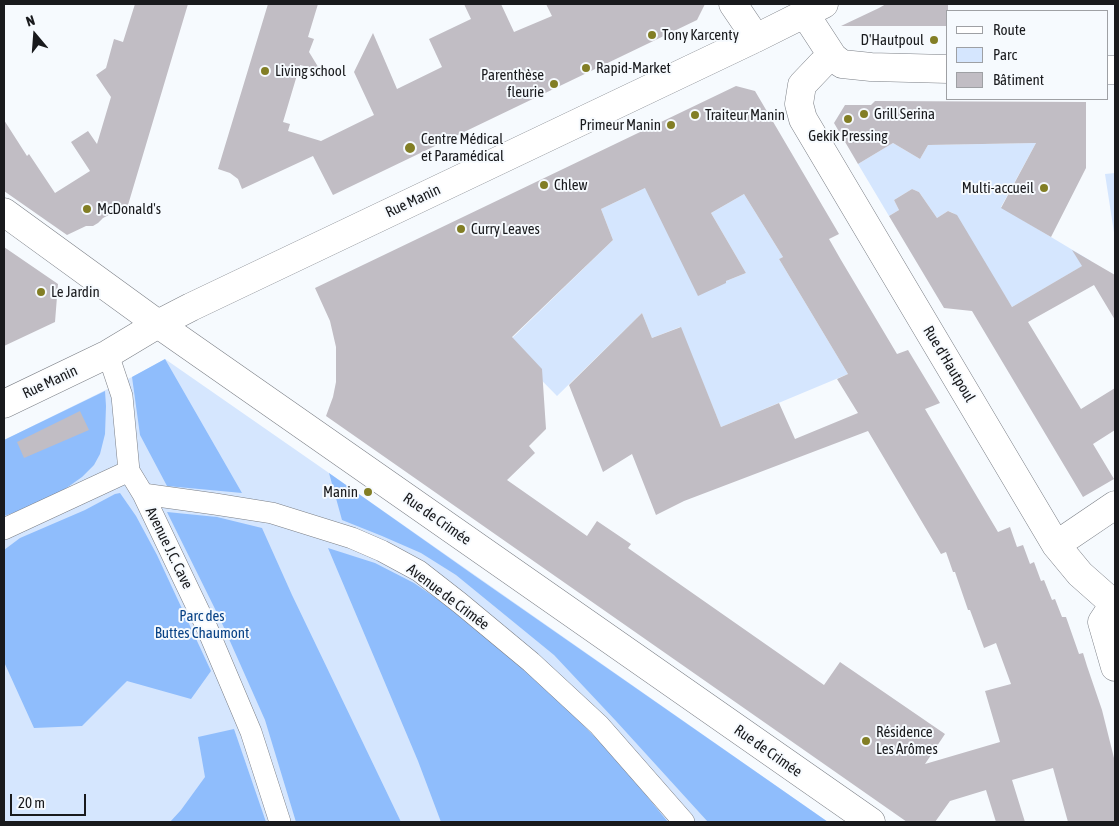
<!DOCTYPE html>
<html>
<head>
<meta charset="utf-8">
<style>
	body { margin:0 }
	#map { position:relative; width:1119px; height:826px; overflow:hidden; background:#f6fafe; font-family:"Asap Condensed",sans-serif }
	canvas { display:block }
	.frame { position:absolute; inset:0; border:5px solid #191a1d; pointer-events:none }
	.legend { position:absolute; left:946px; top:10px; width:162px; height:90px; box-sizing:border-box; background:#f6fafe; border:1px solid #9ea0a4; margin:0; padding:6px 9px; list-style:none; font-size:15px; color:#191a1d }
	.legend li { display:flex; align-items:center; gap:10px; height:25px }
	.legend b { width:25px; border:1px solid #9ea0a4 }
	.north { position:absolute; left:10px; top:10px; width:50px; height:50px; -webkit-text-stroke:4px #f6fafe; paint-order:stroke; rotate:342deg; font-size:14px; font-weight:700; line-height:20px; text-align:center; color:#191a1d }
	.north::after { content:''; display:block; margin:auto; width:18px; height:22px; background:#191a1d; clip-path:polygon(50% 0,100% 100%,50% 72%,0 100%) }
	.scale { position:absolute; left:10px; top:794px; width:76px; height:22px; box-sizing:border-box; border:2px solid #191a1d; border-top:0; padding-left:6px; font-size:15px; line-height:18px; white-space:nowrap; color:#191a1d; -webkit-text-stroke:4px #f6fafe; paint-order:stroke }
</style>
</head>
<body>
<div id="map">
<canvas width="1119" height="826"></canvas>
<div class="frame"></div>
<ul class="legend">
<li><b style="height:6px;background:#fff"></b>Route</li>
<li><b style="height:14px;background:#d5e6fe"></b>Parc</li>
<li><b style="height:14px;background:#c1bdc4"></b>Bâtiment</li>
</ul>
<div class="north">N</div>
<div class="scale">20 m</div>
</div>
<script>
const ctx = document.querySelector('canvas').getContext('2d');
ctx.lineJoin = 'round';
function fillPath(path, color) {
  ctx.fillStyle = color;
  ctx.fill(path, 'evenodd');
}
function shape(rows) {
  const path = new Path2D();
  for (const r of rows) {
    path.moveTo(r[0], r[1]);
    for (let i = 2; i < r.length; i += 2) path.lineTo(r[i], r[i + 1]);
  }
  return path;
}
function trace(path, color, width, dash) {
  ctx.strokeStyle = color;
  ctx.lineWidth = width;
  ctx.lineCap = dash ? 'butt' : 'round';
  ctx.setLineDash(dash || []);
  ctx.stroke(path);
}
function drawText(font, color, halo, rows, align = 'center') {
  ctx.font = font + ' "Asap Condensed",sans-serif';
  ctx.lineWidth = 4;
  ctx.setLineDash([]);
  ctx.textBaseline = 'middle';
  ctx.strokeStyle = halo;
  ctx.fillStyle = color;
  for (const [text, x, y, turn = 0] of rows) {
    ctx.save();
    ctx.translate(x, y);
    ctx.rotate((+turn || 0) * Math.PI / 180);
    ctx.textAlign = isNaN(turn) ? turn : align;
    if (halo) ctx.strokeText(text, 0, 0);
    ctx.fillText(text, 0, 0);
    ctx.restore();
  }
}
fillPath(shape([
	[893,143,920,159,928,145,1036,143,1001,207,1091,261,1012,307,953,213,948,211,937,218,919,192,912,189,894,200,899,210,889,216,858,164],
	[1115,173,1115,239,1105,174],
	[647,187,726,281,746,273,711,213,744,194,783,257,779,259,848,374,721,427,680,327,652,338,642,313,557,396,506,344,613,240,601,209],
	[165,359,329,473,828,822,4,822,4,440,132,377]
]), '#d5e6fe');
fillPath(shape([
	[165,359,242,493,167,486,140,435,132,377],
	[105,391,106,406,105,434,100,454,94,465,82,477,58,494,22,510,4,516,4,440],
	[329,473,475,576,828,822,708,822,616,721,554,655,456,575,421,553,382,536,342,520],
	[120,493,136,516,157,555,211,671,191,699,127,681,82,726,34,728,4,662,4,550,20,538,85,510,115,494],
	[167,512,217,517,262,528,292,595,401,822,296,822,265,720,221,621],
	[328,548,375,563,414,583,461,615,547,689,614,756,668,822,441,822,418,761],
	[234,729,266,822,170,822,181,810,205,777,198,737]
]), '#8fbdfc');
fillPath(shape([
	[135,4,188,4,128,205,103,218,98,223,93,226,86,226,67,235,4,191,4,120,27,156,29,154,55,193,90,171,71,142,88,131,97,144,111,97,96,75,106,68,114,39,123,42],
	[268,4,318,4,308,37,314,39,309,52,320,70,300,65,283,122,290,124,288,131,321,141,374,115,354,72,373,33,397,89,442,67,429,39,471,19,464,4,501,4,514,32,552,16,546,4,705,4,697,20,333,195,313,156,242,189,238,179,230,173,218,169],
	[886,4,948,4,948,26,841,26,879,8],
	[736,86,755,91,839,234,829,239,841,260,897,354,908,350,940,403,925,409,998,532,1010,527,1017,547,1023,545,1030,564,1034,562,1041,581,1044,580,1052,600,1055,599,1062,617,1066,617,1079,654,1083,653,1087,666,1102,710,1115,762,1115,822,1068,822,1053,768,1012,780,1025,822,996,822,986,790,950,801,935,822,907,822,326,416,333,397,336,382,336,347,330,321,315,288],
	[645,188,698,296,726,283,726,281,746,273,711,213,744,194,783,257,779,259,848,374,837,379,858,413,795,439,779,403,721,427,681,327,652,338,642,313,569,385,603,472,632,454,656,515,684,501,868,431,941,554,946,552,953,572,955,572,968,610,970,610,984,648,996,643,1011,684,985,691,1000,742,925,764,945,734,840,662,824,685,628,548,631,544,597,521,587,536,507,480,535,453,529,446,546,429,542,369,512,337,613,240,601,209],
	[875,101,1086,102,1086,168,1051,237,1001,208,1036,143,928,145,920,159,893,143,858,164,834,123,845,105,871,105],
	[912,189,919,192,937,218,948,211,957,215,1012,307,1082,266,1072,250,1115,275,1115,320,1094,285,1028,322,1081,409,1115,388,1115,430,1093,444,1114,479,1083,497,972,311,944,308,889,216,899,210,894,200],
	[4,247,58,284,55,322,4,346],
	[80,411,89,430,24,458,17,442]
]), '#c1bdc4');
const pedestrian = shape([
	[108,354,122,396,129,471,143,494,207,628,251,732,280,822],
	[143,494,215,504,272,513,352,538,382,551,419,571,460,603,531,662,599,725,684,822],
	[4,529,129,471]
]);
const minor = shape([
	[733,4,756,38],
	[805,14,833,57,842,64,871,67,948,69],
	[833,57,822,64,802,85,799,104,803,119,1056,545,1080,574,1115,605],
	[1108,70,1115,70],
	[4,404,108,354,158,324,191,307,756,38,824,4],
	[1056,545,1115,505],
	[1114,604,1102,622,1115,667]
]);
const tertiary = shape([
	[4,212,158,324,871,822]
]);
trace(pedestrian, '#7b7f86', 22);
trace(minor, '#7b7f86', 29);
trace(tertiary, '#7b7f86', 29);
trace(pedestrian, '#fff', 21);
trace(minor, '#fff', 28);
trace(tertiary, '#fff', 28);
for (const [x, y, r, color] of [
	[652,35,5,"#827e25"],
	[934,40,5,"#827e25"],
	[586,68,5,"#827e25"],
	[265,71,5,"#827e25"],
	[554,84,5,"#827e25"],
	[864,114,5,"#827e25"],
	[695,115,5,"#827e25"],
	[848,119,5,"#827e25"],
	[671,125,5,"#827e25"],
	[410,148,6,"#827e25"],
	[544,185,5,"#827e25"],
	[1044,188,5,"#827e25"],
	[87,209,5,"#827e25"],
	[461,229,5,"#827e25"],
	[41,292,5,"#827e25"],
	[368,492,5,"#827e25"],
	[866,741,5,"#827e25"]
]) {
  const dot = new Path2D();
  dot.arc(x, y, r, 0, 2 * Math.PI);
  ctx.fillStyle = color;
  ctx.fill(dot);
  trace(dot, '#f6fafe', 2);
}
drawText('15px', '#191a1d', '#f6fafe', [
	["Tony Karcenty",662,35],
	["D'Hautpoul",924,40,"right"],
	["Rapid-Market",596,68],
	["Living school",275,71],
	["Parenthèse",544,75,"right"],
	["fleurie",544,92,"right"],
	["Grill Serina",874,114],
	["Traiteur Manin",705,115],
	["Primeur Manin",661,125,"right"],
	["Gekik Pressing",848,136,"center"],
	["Centre Médical",421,139],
	["et Paramédical",421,156],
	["Chlew",554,185],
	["Multi-accueil",1034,188,"right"],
	["McDonald's",97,209],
	["Curry Leaves",471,229],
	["Le Jardin",51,292],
	["Manin",358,492,"right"],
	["Résidence",876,732],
	["Les Arômes",876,749]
], 'left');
drawText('15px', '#191a1d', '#f6fafe', [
	["Rue Manin",413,201,-25],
	["Rue d'Hautpoul",949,364,59],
	["Rue Manin",50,382,-25],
	["Rue de Crimée",437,519,35],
	["Avenue J.C. Cave",169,548,64],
	["Avenue de Crimée",448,597,37],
	["Rue de Crimée",768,751,35]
]);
drawText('15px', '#084286', '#f6fafe', [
	["Parc des",202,616],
	["Buttes Chaumont",202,633]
]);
</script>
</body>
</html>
